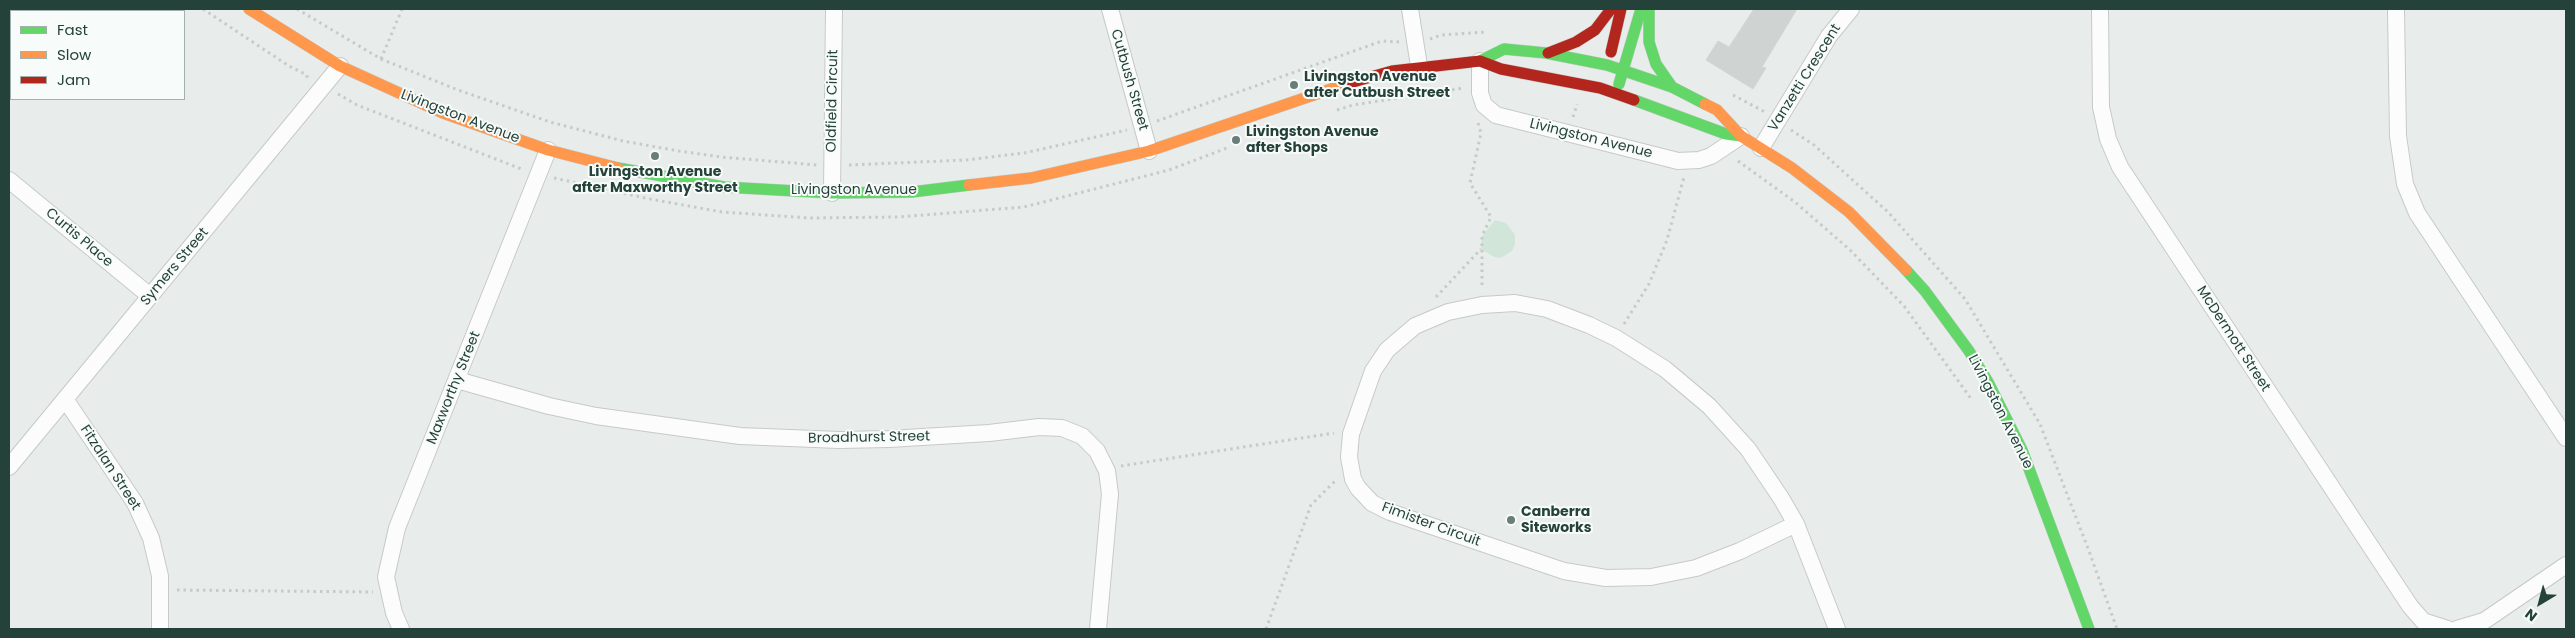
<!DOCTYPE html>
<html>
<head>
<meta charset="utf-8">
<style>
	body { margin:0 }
	#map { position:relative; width:2575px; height:638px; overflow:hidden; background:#e8edeb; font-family:Poppins,sans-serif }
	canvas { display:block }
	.frame { position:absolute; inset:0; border:10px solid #24423a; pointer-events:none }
	.legend { position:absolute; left:10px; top:10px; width:175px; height:90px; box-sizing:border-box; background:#f7fbf9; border:1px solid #a3b1ad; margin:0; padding:6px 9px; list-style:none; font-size:15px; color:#24423a }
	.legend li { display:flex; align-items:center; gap:10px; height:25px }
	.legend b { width:25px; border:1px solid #a3b1ad }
	.north { position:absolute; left:2515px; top:578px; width:50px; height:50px; -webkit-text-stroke:4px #f7fbf9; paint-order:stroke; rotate:217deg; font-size:14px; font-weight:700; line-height:20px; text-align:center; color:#24423a }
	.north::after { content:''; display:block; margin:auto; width:18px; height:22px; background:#24423a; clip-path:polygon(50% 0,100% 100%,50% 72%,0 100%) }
</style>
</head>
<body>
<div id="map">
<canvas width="2575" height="638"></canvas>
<div class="frame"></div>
<ul class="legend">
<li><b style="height:6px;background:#63d668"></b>Fast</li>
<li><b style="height:6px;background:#ff974d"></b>Slow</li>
<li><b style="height:6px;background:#b3261e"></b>Jam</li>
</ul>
<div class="north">N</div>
</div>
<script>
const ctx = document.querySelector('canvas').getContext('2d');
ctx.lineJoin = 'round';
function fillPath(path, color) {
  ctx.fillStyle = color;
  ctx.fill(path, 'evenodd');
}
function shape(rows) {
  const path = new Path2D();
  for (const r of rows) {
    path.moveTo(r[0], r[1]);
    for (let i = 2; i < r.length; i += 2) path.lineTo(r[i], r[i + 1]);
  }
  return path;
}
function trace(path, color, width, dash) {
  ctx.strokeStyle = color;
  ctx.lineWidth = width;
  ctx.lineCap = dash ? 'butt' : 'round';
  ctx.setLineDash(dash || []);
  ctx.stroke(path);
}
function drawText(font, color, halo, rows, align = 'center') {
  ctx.font = font + ' Poppins,sans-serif';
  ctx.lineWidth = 4;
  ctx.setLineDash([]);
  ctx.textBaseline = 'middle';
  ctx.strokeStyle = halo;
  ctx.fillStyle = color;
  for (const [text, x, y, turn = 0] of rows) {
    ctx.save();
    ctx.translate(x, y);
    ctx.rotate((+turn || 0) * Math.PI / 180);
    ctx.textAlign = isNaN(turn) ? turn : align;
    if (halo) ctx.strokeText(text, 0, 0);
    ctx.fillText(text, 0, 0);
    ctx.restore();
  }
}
fillPath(shape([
	[1495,220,1506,223,1515,235,1515,244,1512,251,1501,258,1494,257,1481,249,1482,236]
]), '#d1e6d8');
const building = shape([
	[1754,9,1797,9,1762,67,1766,68,1753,89,1706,60,1718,41,1729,47,1754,9]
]);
fillPath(building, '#cfd4d2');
trace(building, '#d1d6d4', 1);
const street = shape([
	[1110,9,1149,151],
	[1410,9,1419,66],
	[2100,9,2101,107,2108,139,2120,167,2410,606,2423,621,2448,629],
	[2396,9,2398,136,2405,184,2417,213,2566,438],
	[1480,61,1480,93,1484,105,1496,115,1678,161,1699,160,1711,156,1741,136],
	[1761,148,1829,36,1851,9],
	[9,180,150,296],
	[832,193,834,9],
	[457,380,549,406,596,416,740,436,839,440,889,439,989,433,1039,427,1062,428,1082,436,1097,451,1107,471,1110,494,1098,629],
	[65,399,135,503,151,538,160,576,160,629],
	[9,467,340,66],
	[1796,524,1740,551,1696,568,1651,577,1606,578,1564,571,1390,512,1372,503,1358,488,1353,479,1349,457,1351,434,1373,371,1387,350,1415,326,1448,312,1482,305,1515,303,1547,309,1589,325,1616,338,1665,369,1709,406,1748,449,1781,498,1796,524,1837,629],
	[401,629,394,613,386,577,397,528,548,150],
	[2457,629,2484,621,2566,565]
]);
const fast = shape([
	[1649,9,1649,42,1656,64,1672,87],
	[1480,61,1504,49,1546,53,1607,65,1672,87,1705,104],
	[1619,84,1641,9],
	[1634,100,1726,134,1741,136],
	[618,168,724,187,832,193,912,192,969,185],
	[1906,270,1925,291,1969,351,1988,382,2022,450,2089,629]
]);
const slow = shape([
	[249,9,340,66,443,113,548,150,618,168],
	[1705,104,1717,110,1741,136,1792,168,1849,212,1906,270],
	[969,185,1031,178,1149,151,1346,84]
]);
const jam = shape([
	[1611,52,1621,9],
	[1548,53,1576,42,1595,30,1611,9],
	[1346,84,1392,71,1480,61,1501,69,1600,88,1634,100]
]);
trace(street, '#c5cac8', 18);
trace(fast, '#c3cbc8', 12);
trace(slow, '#c3cbc8', 12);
trace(jam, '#c3cbc8', 12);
trace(shape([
	[203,9,289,66,307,75,307,79],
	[297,9,381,59,458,90,550,122,623,141,679,151,721,157,817,165],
	[1430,39,1441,35,1486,32],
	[381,59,402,9],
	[338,94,357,105,524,170],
	[1733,95,1765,112],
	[1337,110,1353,105,1464,88],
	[1573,117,1577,104],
	[1157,121,1382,41,1399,42],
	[1478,123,1481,133,1470,183,1491,217,1482,236,1482,289],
	[1791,130,1814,145,1888,212,1965,299,2040,424,2089,551,2117,629],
	[1738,161,1795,202,1850,250,1904,306,1972,400],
	[849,165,966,160,1024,153,1127,130],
	[554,178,650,199,722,212,809,218,898,217,1024,207,1169,170,1227,148],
	[1436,297,1481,249],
	[1624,324,1649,284,1667,240,1684,177],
	[1121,466,1334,433],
	[177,590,373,592],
	[1266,629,1311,505,1336,480]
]), '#c3ccca', 3, [2.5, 4]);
trace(street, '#fcfcfc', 16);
trace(fast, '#63d668', 11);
trace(slow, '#ff974d', 11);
trace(jam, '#b3261e', 11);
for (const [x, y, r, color] of [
	[1294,85,5,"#697e78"],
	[1236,140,5,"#697e78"],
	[655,156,5,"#697e78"],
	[1511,520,5,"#697e78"]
]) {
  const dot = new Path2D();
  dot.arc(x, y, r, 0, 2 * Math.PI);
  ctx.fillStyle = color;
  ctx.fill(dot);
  trace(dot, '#f7fbf9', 2);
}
drawText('bold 14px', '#24423a', '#f7fbf9', [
	["Livingston Avenue",1304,77],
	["after Cutbush Street",1304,93],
	["Livingston Avenue",1246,132],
	["after Shops",1246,148],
	["Livingston Avenue",655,172,"center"],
	["after Maxworthy Street",655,188,"center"],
	["Canberra",1521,512],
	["Siteworks",1521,528]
], 'left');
drawText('14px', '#24423a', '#f7fbf9', [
	["Vanzetti Crescent",1805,78,-58],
	["Cutbush Street",1129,80,74],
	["Oldfield Circuit",833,101,-89],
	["Livingston Avenue",460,117,21],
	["Livingston Avenue",1591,139,14],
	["Livingston Avenue",854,190],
	["Curtis Place",79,238,40],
	["Symers Street",175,267,-50],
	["McDermott Street",2233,339,57],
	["Maxworthy Street",454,388,-68],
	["Livingston Avenue",2000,412,63],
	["Broadhurst Street",869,438,-1],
	["Fitzalan Street",110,468,57],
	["Fimister Circuit",1431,525,20]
]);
</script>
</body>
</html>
